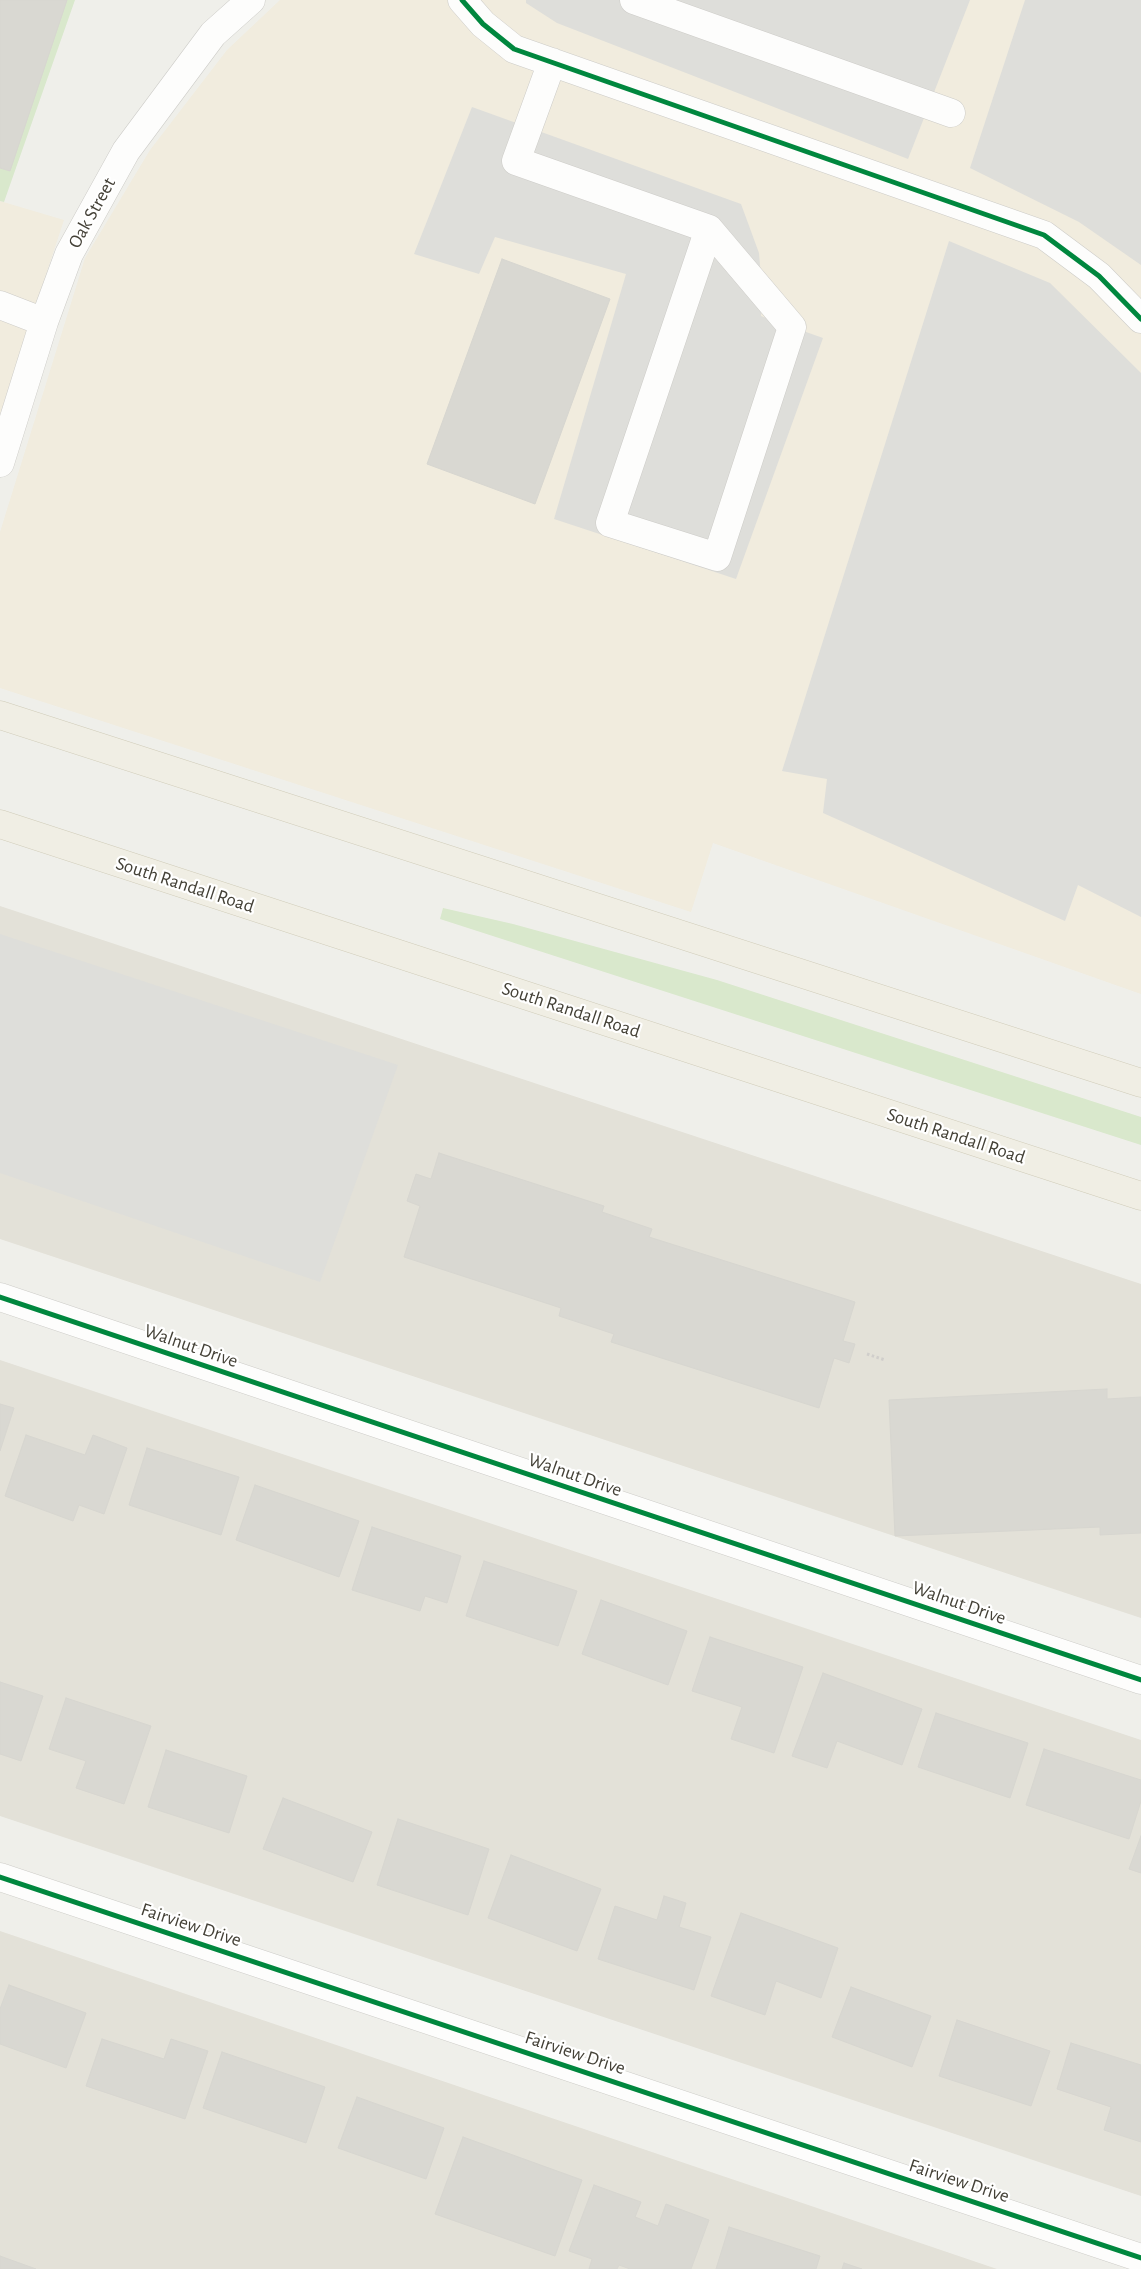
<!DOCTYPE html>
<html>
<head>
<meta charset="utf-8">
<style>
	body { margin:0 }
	canvas { display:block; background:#efefea }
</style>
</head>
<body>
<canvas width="1141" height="2269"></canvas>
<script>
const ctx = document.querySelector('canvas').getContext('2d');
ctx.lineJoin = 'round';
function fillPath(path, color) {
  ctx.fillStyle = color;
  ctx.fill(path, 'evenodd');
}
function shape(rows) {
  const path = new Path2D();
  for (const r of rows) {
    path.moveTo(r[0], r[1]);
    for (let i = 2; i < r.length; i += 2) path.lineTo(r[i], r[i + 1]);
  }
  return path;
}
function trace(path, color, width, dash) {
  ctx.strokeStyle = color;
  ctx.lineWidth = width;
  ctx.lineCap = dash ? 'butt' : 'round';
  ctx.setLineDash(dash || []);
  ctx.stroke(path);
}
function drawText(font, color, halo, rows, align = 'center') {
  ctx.font = font + ' "Alegreya Sans",sans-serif';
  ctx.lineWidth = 4.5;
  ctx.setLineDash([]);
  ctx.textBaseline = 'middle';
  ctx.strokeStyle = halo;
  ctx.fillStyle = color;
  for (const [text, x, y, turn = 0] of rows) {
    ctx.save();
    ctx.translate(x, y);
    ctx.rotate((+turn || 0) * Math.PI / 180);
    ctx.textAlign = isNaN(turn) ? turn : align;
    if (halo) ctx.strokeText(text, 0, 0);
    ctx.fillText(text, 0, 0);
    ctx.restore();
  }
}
fillPath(shape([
	[0,906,1141,1284,1141,1618,0,1239],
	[0,1360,1141,1740,1141,2196,0,1816],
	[0,1931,997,2269,0,2269]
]), '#e3e1d8');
fillPath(shape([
	[280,0,1141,0,1141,994,713,843,691,912,0,688,0,532,85,258,150,150,227,50],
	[0,201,64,220,0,414]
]), '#f1ecde');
fillPath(shape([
	[0,0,75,0,4,202,0,201],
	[443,908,513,924,717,980,1141,1117,1141,1145,440,919]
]), '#d9e8cc');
fillPath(shape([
	[526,0,970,0,908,159,557,23,526,3],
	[1025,0,1141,0,1141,265,1079,222,970,168],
	[472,107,741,204,759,253,763,301,761,316,823,338,736,579,554,519,626,274,495,237,479,274,414,254],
	[949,241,1050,283,1141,373,1141,917,1078,885,1065,921,823,813,827,779,782,771],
	[0,934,398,1065,320,1282,0,1173]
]), '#dededa');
const building = shape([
	[0,0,67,0,10,171,0,168,0,0],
	[502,259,610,299,535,504,427,464,502,259],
	[439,1153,604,1206,602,1212,652,1229,649,1237,855,1302,843,1341,855,1344,849,1363,834,1358,819,1408,611,1342,614,1334,559,1316,561,1308,404,1257,420,1206,407,1201,416,1174,431,1179,439,1153],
	[1107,1389,1107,1399,1141,1397,1141,1533,1100,1535,1100,1527,895,1536,889,1400,1107,1389],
	[0,1404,14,1408,0,1451,0,1404],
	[26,1435,85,1455,93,1435,127,1448,104,1514,79,1505,73,1521,5,1496,26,1435],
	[147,1448,239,1477,221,1535,129,1505,147,1448],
	[255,1485,359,1521,339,1577,236,1540,255,1485],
	[372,1527,461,1556,447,1603,425,1596,420,1611,352,1590,372,1527],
	[484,1561,577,1591,558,1646,466,1616,484,1561],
	[601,1600,687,1631,668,1685,582,1654,601,1600],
	[710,1637,803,1667,774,1753,731,1739,742,1707,692,1691,710,1637],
	[823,1673,922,1709,902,1765,837,1741,827,1768,792,1756,823,1673],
	[0,1682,43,1696,21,1761,0,1754,0,1682],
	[66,1698,151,1726,124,1804,76,1788,86,1761,49,1749,66,1698],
	[936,1713,1028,1743,1010,1798,918,1767,936,1713],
	[1044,1749,1141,1780,1141,1801,1129,1839,1026,1805,1044,1749],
	[166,1750,247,1776,229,1833,148,1807,166,1750],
	[283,1798,372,1832,353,1882,263,1849,283,1798],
	[398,1819,489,1849,468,1915,377,1885,398,1819],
	[1141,1836,1141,1873,1129,1869,1141,1836],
	[511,1855,601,1889,577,1951,488,1918,511,1855],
	[664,1896,686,1903,679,1927,711,1937,694,1990,598,1959,615,1906,657,1920,664,1896],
	[741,1913,838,1948,821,1998,776,1981,765,2015,711,1996,741,1913],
	[9,1985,86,2013,66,2068,0,2044,0,2009,9,1985],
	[851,1987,931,2016,912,2067,832,2037,851,1987],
	[957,2020,1050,2051,1031,2106,939,2076,957,2020],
	[102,2039,164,2059,171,2039,208,2051,185,2119,86,2086,102,2039],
	[1071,2043,1141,2065,1141,2142,1104,2130,1111,2107,1057,2089,1071,2043],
	[222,2052,325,2087,306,2143,203,2108,222,2052],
	[357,2097,444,2128,426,2179,338,2148,357,2097],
	[463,2137,582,2180,555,2256,435,2214,463,2137],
	[594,2185,641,2202,635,2217,658,2226,666,2204,709,2220,691,2269,630,2269,619,2265,617,2269,589,2269,592,2259,569,2251,594,2185],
	[729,2227,820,2256,816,2269,716,2269,729,2227],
	[0,2256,36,2269,0,2269,0,2256],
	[844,2263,862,2269,842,2269,844,2263]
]);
fillPath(building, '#d9d8d2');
trace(building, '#d7d6d0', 1);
const minor = shape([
	[462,0,483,24,514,49,1044,235,1099,276,1141,319],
	[634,0,951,113],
	[552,62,516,161,709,229,610,523,717,557,792,327,709,229],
	[0,305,44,322],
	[0,463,44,322,69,254,126,151,213,34,251,0],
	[0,1297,1141,1680],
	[0,1877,1141,2258]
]);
const major = shape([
	[0,715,1141,1083],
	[0,824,1141,1196]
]);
trace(minor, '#cdccc8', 29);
trace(major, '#d0ccb9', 29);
trace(shape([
	[867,1354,885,1360]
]), '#d0cecb', 3, [2.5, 2.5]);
trace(minor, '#fdfdfc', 28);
trace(major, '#f0eee4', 28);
trace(shape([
	[462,0,483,24,514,49,1044,235,1099,276,1141,319],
	[0,1297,1141,1680],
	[0,1877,1141,2258]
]), '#00873e', 5);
drawText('19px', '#444137', '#fff', [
	["Oak Street",92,213,-61],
	["South Randall Road",185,885,18],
	["South Randall Road",571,1010,18],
	["South Randall Road",956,1136,18],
	["Walnut Drive",191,1346,19],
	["Walnut Drive",575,1475,19],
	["Walnut Drive",959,1603,19],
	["Fairview Drive",191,1925,18],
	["Fairview Drive",575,2053,18],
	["Fairview Drive",959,2181,18]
]);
</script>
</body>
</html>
